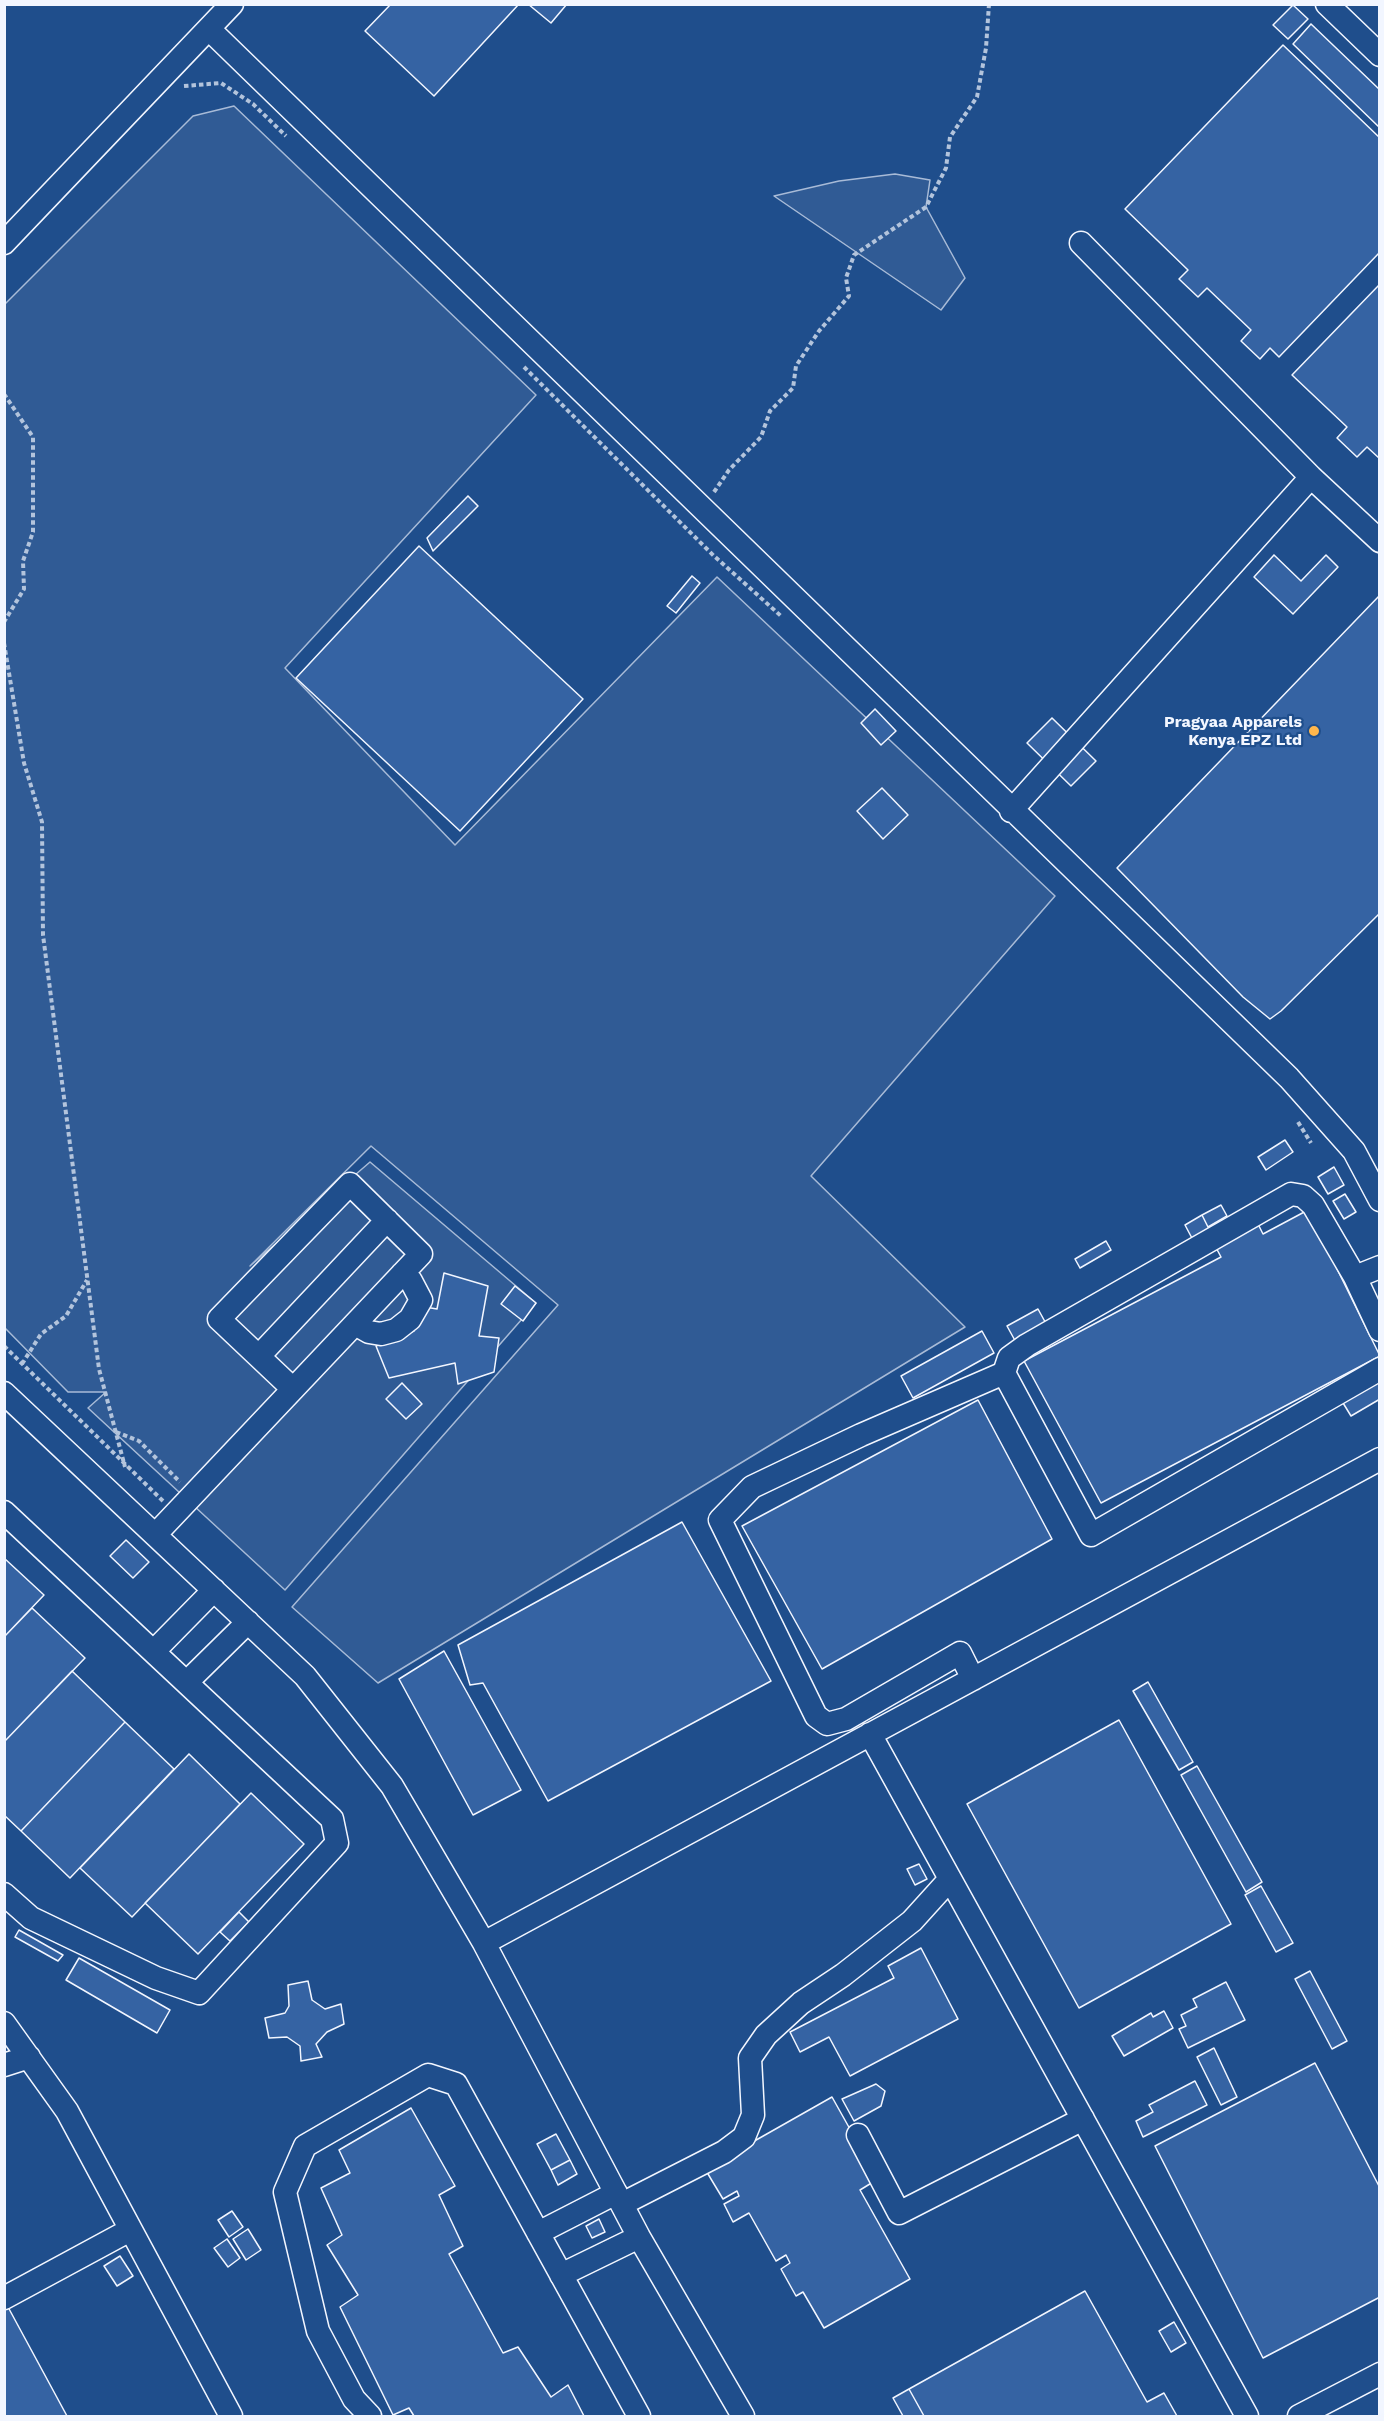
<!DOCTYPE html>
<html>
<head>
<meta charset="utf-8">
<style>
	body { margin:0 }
	#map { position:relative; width:1384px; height:2421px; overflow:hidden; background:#1f4e8c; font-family:"Work Sans",sans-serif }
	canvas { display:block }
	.frame { position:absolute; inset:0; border:6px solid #f2f6ff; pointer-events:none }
</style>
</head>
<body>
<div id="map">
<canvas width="1384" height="2421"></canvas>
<div class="frame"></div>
</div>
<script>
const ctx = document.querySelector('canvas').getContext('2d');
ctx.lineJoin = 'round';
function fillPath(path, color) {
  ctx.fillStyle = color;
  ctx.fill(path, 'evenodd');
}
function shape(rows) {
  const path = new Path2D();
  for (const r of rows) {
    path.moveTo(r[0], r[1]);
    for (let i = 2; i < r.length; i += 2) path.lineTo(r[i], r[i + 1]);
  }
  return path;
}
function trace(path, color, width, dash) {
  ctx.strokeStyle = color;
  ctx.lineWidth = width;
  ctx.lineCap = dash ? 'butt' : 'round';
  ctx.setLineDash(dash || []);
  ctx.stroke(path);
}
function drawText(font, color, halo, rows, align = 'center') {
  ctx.font = font + ' "Work Sans",sans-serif';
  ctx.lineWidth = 4.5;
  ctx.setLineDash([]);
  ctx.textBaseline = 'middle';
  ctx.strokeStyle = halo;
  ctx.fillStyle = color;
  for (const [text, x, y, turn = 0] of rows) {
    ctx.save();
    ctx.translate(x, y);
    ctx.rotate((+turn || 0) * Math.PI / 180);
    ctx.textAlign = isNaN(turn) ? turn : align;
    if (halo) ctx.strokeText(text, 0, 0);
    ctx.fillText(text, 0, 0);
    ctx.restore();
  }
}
const built = shape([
	[234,106,536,395,285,668,455,845,717,577,1055,896,811,1176,965,1327,378,1683,292,1607,558,1305,371,1146,250,1266,370,1162,536,1303,285,1590,88,1408,106,1392,68,1392,5,1328,5,304,193,116,234,106],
	[895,174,930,180,926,207,965,278,941,310,774,196,839,181,895,174]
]);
fillPath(built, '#305b95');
trace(built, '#a8bbd7', 1.5);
const building = shape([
	[391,4,519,4,434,96,365,31,391,4],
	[528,4,567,4,551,23,528,4],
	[1293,5,1308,19,1288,39,1273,25,1293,5],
	[1311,24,1380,90,1380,128,1293,44,1311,24],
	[1283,45,1380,138,1380,252,1279,357,1270,348,1260,359,1241,341,1251,330,1207,288,1198,297,1179,279,1188,270,1125,209,1283,45],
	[1380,284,1380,459,1367,447,1357,457,1337,438,1347,427,1292,375,1380,284],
	[468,496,478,506,433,551,427,538,468,496],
	[419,546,583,699,460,831,296,678,419,546],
	[1274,555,1301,581,1326,555,1338,567,1293,614,1254,577,1274,555],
	[692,576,700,583,676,613,667,606,692,576],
	[1380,595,1380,913,1281,1011,1270,1019,1243,997,1117,868,1380,595],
	[875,709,896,731,881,745,861,723,875,709],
	[1052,718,1096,761,1071,786,1027,743,1052,718],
	[882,788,908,815,883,839,857,811,882,788],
	[1285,1140,1293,1152,1266,1170,1258,1157,1285,1140],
	[1334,1167,1344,1185,1328,1194,1318,1177,1334,1167],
	[1345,1194,1356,1212,1344,1219,1333,1201,1345,1194],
	[1221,1205,1227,1216,1208,1227,1202,1215,1221,1205],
	[1308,1210,1380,1356,1101,1503,1024,1361,1221,1257,1213,1242,1256,1220,1263,1234,1308,1210],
	[1202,1215,1211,1233,1194,1242,1185,1225,1202,1215],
	[1106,1241,1111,1250,1080,1268,1075,1259,1106,1241],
	[444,1273,488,1286,479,1336,499,1338,494,1372,458,1384,455,1363,389,1378,376,1346,414,1331,412,1327,425,1307,437,1309,444,1273],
	[515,1286,536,1303,523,1321,501,1304,515,1286],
	[1038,1309,1049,1329,1018,1346,1007,1326,1038,1309],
	[982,1331,994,1353,913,1398,901,1376,982,1331],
	[1380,1374,1380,1399,1351,1416,1340,1398,1380,1374],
	[402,1383,422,1404,406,1419,386,1399,402,1383],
	[978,1400,1052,1539,822,1669,742,1526,978,1400],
	[682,1522,771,1681,548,1801,483,1683,470,1685,458,1645,682,1522],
	[126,1540,149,1562,133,1578,110,1556,126,1540],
	[4,1558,44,1595,4,1637,4,1558],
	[32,1608,85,1658,4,1742,4,1637,32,1608],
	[444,1651,521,1790,473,1815,399,1679,444,1651],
	[72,1671,125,1722,21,1831,4,1815,4,1742,72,1671],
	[1148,1682,1193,1762,1179,1770,1133,1691,1148,1682],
	[1119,1720,1231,1924,1079,2008,967,1804,1119,1720],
	[125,1722,174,1769,70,1878,21,1831,125,1722],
	[189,1754,240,1804,132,1917,80,1868,189,1754],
	[1197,1766,1262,1882,1246,1892,1181,1775,1197,1766],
	[251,1793,304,1844,198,1954,145,1903,251,1793],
	[919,1864,927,1879,915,1885,907,1869,919,1864],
	[1261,1886,1293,1943,1276,1952,1245,1895,1261,1886],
	[239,1912,249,1922,230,1941,220,1932,239,1912],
	[19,1930,63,1955,58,1961,15,1937,19,1930],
	[921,1948,958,2019,850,2076,829,2037,800,2052,790,2032,894,1978,888,1966,921,1948],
	[79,1958,170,2010,157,2033,66,1980,79,1958],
	[1310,1971,1347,2041,1332,2049,1295,1979,1310,1971],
	[308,1981,312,2000,325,2009,341,2004,344,2024,327,2032,316,2044,322,2057,301,2061,300,2046,287,2037,269,2038,265,2018,285,2013,289,2006,288,1985,308,1981],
	[1226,1982,1245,2020,1188,2048,1179,2029,1186,2026,1181,2015,1197,2007,1193,1999,1226,1982],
	[1164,2011,1173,2028,1124,2056,1112,2036,1151,2013,1153,2017,1164,2011],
	[1214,2048,1237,2097,1221,2105,1197,2057,1214,2048],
	[1315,2063,1380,2188,1380,2297,1263,2358,1155,2146,1315,2063],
	[1195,2081,1207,2105,1143,2137,1136,2121,1153,2112,1149,2105,1195,2081],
	[876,2084,885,2091,881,2106,854,2121,842,2099,876,2084],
	[832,2097,878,2179,860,2190,910,2279,824,2328,803,2292,796,2296,781,2269,790,2263,786,2255,776,2261,749,2213,733,2222,724,2204,739,2196,737,2191,723,2199,705,2169,832,2097],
	[411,2108,455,2186,439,2195,463,2246,449,2254,503,2353,518,2347,551,2397,568,2385,584,2416,414,2416,409,2408,393,2415,340,2307,358,2295,327,2245,342,2235,321,2188,350,2173,339,2150,411,2108],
	[556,2134,570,2160,551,2170,537,2144,556,2134],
	[570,2160,577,2174,558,2185,551,2170,570,2160],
	[232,2211,243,2227,229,2237,218,2220,232,2211],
	[599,2219,605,2232,592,2238,586,2226,599,2219],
	[248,2229,261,2250,246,2260,233,2239,248,2229],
	[227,2239,240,2258,228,2267,214,2248,227,2239],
	[120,2256,133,2276,117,2286,104,2266,120,2256],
	[1085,2291,1147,2402,1164,2393,1177,2416,924,2416,909,2389,1085,2291],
	[8,2307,67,2416,4,2416,4,2310,8,2307],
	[1174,2322,1186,2343,1171,2352,1159,2331,1174,2322],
	[909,2389,924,2416,903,2416,893,2398,909,2389]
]);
fillPath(building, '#3563a3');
trace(building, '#f2f6ff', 1.5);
const minor = shape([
	[1327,4,1380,55],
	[210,30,1289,1078,1354,1151,1380,1200],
	[4,243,232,4],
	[1081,243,1311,477,1380,541],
	[1011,811,1311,477],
	[1355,1277,1380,1267],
	[355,1324,369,1332,381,1334,396,1330,410,1319,421,1300,411,1281,402,1274],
	[1380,1330,1355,1277,1313,1205,1303,1196,1291,1194,1027,1345,1009,1358,1004,1373,1091,1535,1380,1369],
	[259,1356,387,1220],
	[4,1393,305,1676,392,1786,484,1943,639,2237,743,2416],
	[4,1512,332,1819,337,1843,199,1993,156,1978,31,1918,4,1894],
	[155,1535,421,1254,350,1184,219,1319,293,1389],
	[154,1651,214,1590],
	[973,1679,960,1653,846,1719,827,1724,816,1716,720,1520,752,1487,861,1435,1004,1373],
	[187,1682,248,1622],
	[870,1734,1247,2416],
	[484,1943,1380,1459],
	[4,2023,67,2111,231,2416],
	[4,2065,29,2057],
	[858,2135,899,2213,1083,2119],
	[622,2204,724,2152,744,2137,753,2115,750,2058,766,2035,801,2003,843,1975,912,1921,950,1879],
	[538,2233,616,2193],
	[561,2275,639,2237],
	[4,2298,130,2230],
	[370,2416,354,2399,318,2331,285,2192,305,2146,428,2075,456,2084,639,2416],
	[1299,2416,1380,2374]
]);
trace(minor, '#f2f6ff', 25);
trace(shape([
	[184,86,221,83,253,104,286,136],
	[524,367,714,556,781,616],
	[4,394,33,437,33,532,23,561,24,589,4,622],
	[714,492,729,470,761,437,770,411,793,388,796,366,819,331,849,296,846,278,854,255,926,207,946,168,950,137,977,97,986,48,989,4],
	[4,643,24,763,42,822,43,935,99,1369,125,1467],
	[1298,1122,1311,1143],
	[4,1346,163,1501],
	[22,1364,41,1334,66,1316,87,1280],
	[116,1432,139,1441,180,1482]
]), '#b3c4dc', 4, [4.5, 3]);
trace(minor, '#1f4e8c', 22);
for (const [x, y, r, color] of [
	[1314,731,6,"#ffb74d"]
]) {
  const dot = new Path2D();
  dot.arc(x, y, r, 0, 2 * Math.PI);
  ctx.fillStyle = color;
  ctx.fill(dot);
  trace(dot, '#1f4e8c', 2);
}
drawText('bold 16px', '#f2f6ff', '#1f4e8c', [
	["Pragyaa Apparels",1302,722],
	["Kenya EPZ Ltd",1302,740]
], 'right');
</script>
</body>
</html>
